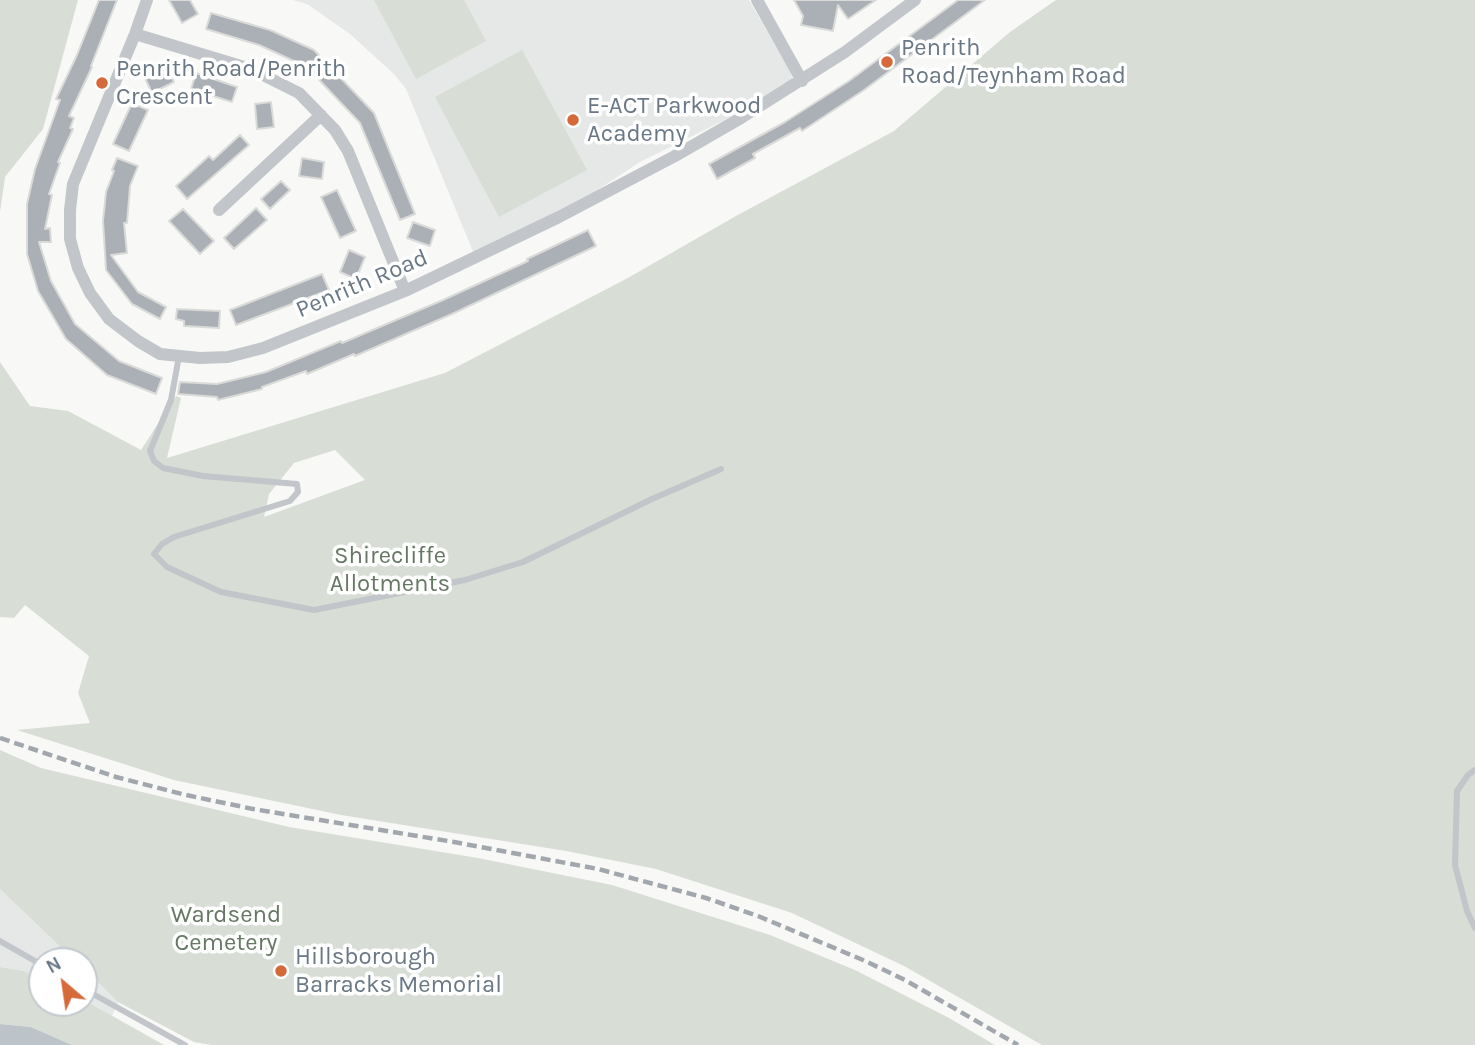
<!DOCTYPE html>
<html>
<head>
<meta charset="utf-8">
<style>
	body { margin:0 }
	#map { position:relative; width:1475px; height:1045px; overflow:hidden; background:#f8f8f6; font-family:Karla,sans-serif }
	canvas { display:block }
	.north { position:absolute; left:28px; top:947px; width:70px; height:70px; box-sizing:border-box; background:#fff; border:2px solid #c3c9ce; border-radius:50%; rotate:331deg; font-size:19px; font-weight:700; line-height:28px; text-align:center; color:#6a7785 }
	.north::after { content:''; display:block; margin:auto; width:24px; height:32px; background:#d66939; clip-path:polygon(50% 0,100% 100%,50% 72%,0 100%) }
</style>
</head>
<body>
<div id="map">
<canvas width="1475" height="1045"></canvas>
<div class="north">N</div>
</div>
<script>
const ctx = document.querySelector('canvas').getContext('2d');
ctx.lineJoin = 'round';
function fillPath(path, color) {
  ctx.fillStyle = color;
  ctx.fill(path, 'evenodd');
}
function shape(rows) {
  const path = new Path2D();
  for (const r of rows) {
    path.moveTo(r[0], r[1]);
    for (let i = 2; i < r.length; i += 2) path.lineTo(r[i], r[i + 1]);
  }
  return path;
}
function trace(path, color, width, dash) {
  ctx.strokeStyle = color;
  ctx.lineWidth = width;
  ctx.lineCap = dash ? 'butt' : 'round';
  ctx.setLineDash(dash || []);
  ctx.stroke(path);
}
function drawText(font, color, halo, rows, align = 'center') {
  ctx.font = font + ' Karla,sans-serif';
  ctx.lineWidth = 7;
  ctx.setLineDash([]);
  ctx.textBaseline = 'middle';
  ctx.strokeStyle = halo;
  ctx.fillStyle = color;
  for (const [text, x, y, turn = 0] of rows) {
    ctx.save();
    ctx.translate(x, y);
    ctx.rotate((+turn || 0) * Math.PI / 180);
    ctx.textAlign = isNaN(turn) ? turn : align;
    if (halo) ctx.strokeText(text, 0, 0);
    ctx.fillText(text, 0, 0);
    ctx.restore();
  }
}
fillPath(shape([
	[293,0,749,0,791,73,792,79,787,89,640,162,570,208,474,254,406,89,394,74,350,34,307,4],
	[0,889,75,961,42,961,42,980,24,971,0,967],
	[84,970,118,1002,112,1016,84,1000]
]), '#e6e7e7');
fillPath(shape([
	[0,0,78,0,43,129,5,177,0,212],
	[374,0,464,0,486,41,416,79],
	[1056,0,1475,0,1475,1045,1042,1045,904,966,792,913,656,869,566,851,341,815,174,780,17,730,90,723,78,693,89,656,25,605,14,618,0,617,0,362,30,406,68,411,141,450,176,396,181,398,167,458,445,373,626,279,736,216,894,131,1010,32],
	[335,450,365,480,264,517,269,494,294,463],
	[522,50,587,170,499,217,435,97],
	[0,750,41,768,289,827,478,858,612,885,770,935,855,970,949,1018,995,1045,212,1045,194,1042,118,1002,84,969,84,961,75,961,0,889],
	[0,967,24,971,42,980,42,1003,84,1003,84,1000,164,1045,72,1045,31,1027,0,1024]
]), '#d8ddd6');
fillPath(shape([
	[0,1024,31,1027,72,1045,0,1045]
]), '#bcc4ca');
const building = shape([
	[99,0,117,0,91,66,92,67,69,116,74,118,70,128,73,129,58,162,60,163,49,194,52,195,45,229,50,228,51,242,39,242,51,281,75,324,119,361,162,378,156,394,107,375,66,339,38,291,27,254,27,204,35,169,60,100,56,99,77,55,99,0],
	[169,0,190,0,198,14,182,23,169,0],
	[794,0,876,0,848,19,838,5,833,31,801,25,803,16,794,0],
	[958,0,985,0,864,90,802,131,800,128,753,154,755,158,717,179,709,164,785,122,849,81,958,0],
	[211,13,270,30,314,50,374,113,415,214,400,220,360,123,307,67,259,45,206,29,211,13],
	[166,66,174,82,152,93,144,76,166,66],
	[196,73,237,87,232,102,191,89,196,73],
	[271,102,274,127,257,129,255,104,271,102],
	[132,103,148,110,129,151,113,144,132,103],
	[240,135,249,145,187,199,176,186,209,156,213,160,240,135],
	[117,158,138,166,130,186,127,223,124,223,127,253,111,255,138,292,166,307,160,319,132,304,106,270,103,221,106,192,114,171,112,170,117,158],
	[302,158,324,162,322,179,299,176,302,158],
	[281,181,290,190,270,209,261,199,281,181],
	[337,190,356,231,340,238,321,197,337,190],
	[256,208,267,220,234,249,224,238,256,208],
	[183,209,214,241,200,254,169,221,183,209],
	[413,222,435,230,430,246,407,238,413,222],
	[588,230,596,246,452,314,355,356,354,354,307,374,306,371,262,387,262,389,218,400,217,397,178,394,180,382,217,384,266,372,341,341,342,343,443,300,528,261,527,259,588,230],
	[349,250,365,257,356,279,340,272,349,250],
	[322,274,329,290,236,325,230,310,322,274],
	[177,309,220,311,219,328,184,326,184,321,176,319,177,309]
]);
fillPath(building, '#aab0b6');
trace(building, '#dadad8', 2);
trace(shape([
	[179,356,171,400,150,451,154,461,163,468,203,476,297,484,298,492,290,501,174,537,162,544,154,554,167,567,221,592,314,610,465,580,523,562,652,499,721,469],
	[1475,770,1468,775,1457,791,1455,865,1467,911,1475,928],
	[0,941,42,965],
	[84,989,185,1045]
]), '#c2c5c9', 6);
trace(shape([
	[147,0,135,34,73,184,70,210,70,239,78,268,90,293,109,319,138,341,160,354,200,358,228,357,263,348,405,291,559,217,675,156,741,118,845,52,915,0],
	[757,0,802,81],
	[135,34,251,69,299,93,335,130,348,151,405,291],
	[219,210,321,115]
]), '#c2c5c9', 12);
trace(shape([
	[0,738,116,777,186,795,253,809,454,842,598,869,706,898,758,916,863,960,905,980,1018,1045]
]), '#a2a7ad', 4.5, [10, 5]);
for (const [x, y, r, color] of [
	[887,62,7,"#d66939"],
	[102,83,7,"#d66939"],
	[573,120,7,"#d66939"],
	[281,971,7,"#d66939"]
]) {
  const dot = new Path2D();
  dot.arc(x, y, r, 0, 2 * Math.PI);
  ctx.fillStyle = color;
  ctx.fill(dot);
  trace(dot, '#fff', 2.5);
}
drawText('24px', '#6a7785', '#fff', [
	["Penrith",901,48],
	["Road/Teynham Road",901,76],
	["Penrith Road/Penrith",116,69],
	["Crescent",116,97],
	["E-ACT Parkwood",587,106],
	["Academy",587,134],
	["Hillsborough",295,957],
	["Barracks Memorial",295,985]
], 'left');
drawText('24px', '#6a7785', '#fff', [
	["Penrith Road",362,284,-23]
]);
drawText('24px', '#667764', '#fff', [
	["Shirecliffe",390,556],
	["Allotments",390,584],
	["Wardsend",226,915],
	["Cemetery",226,943]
]);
</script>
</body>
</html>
